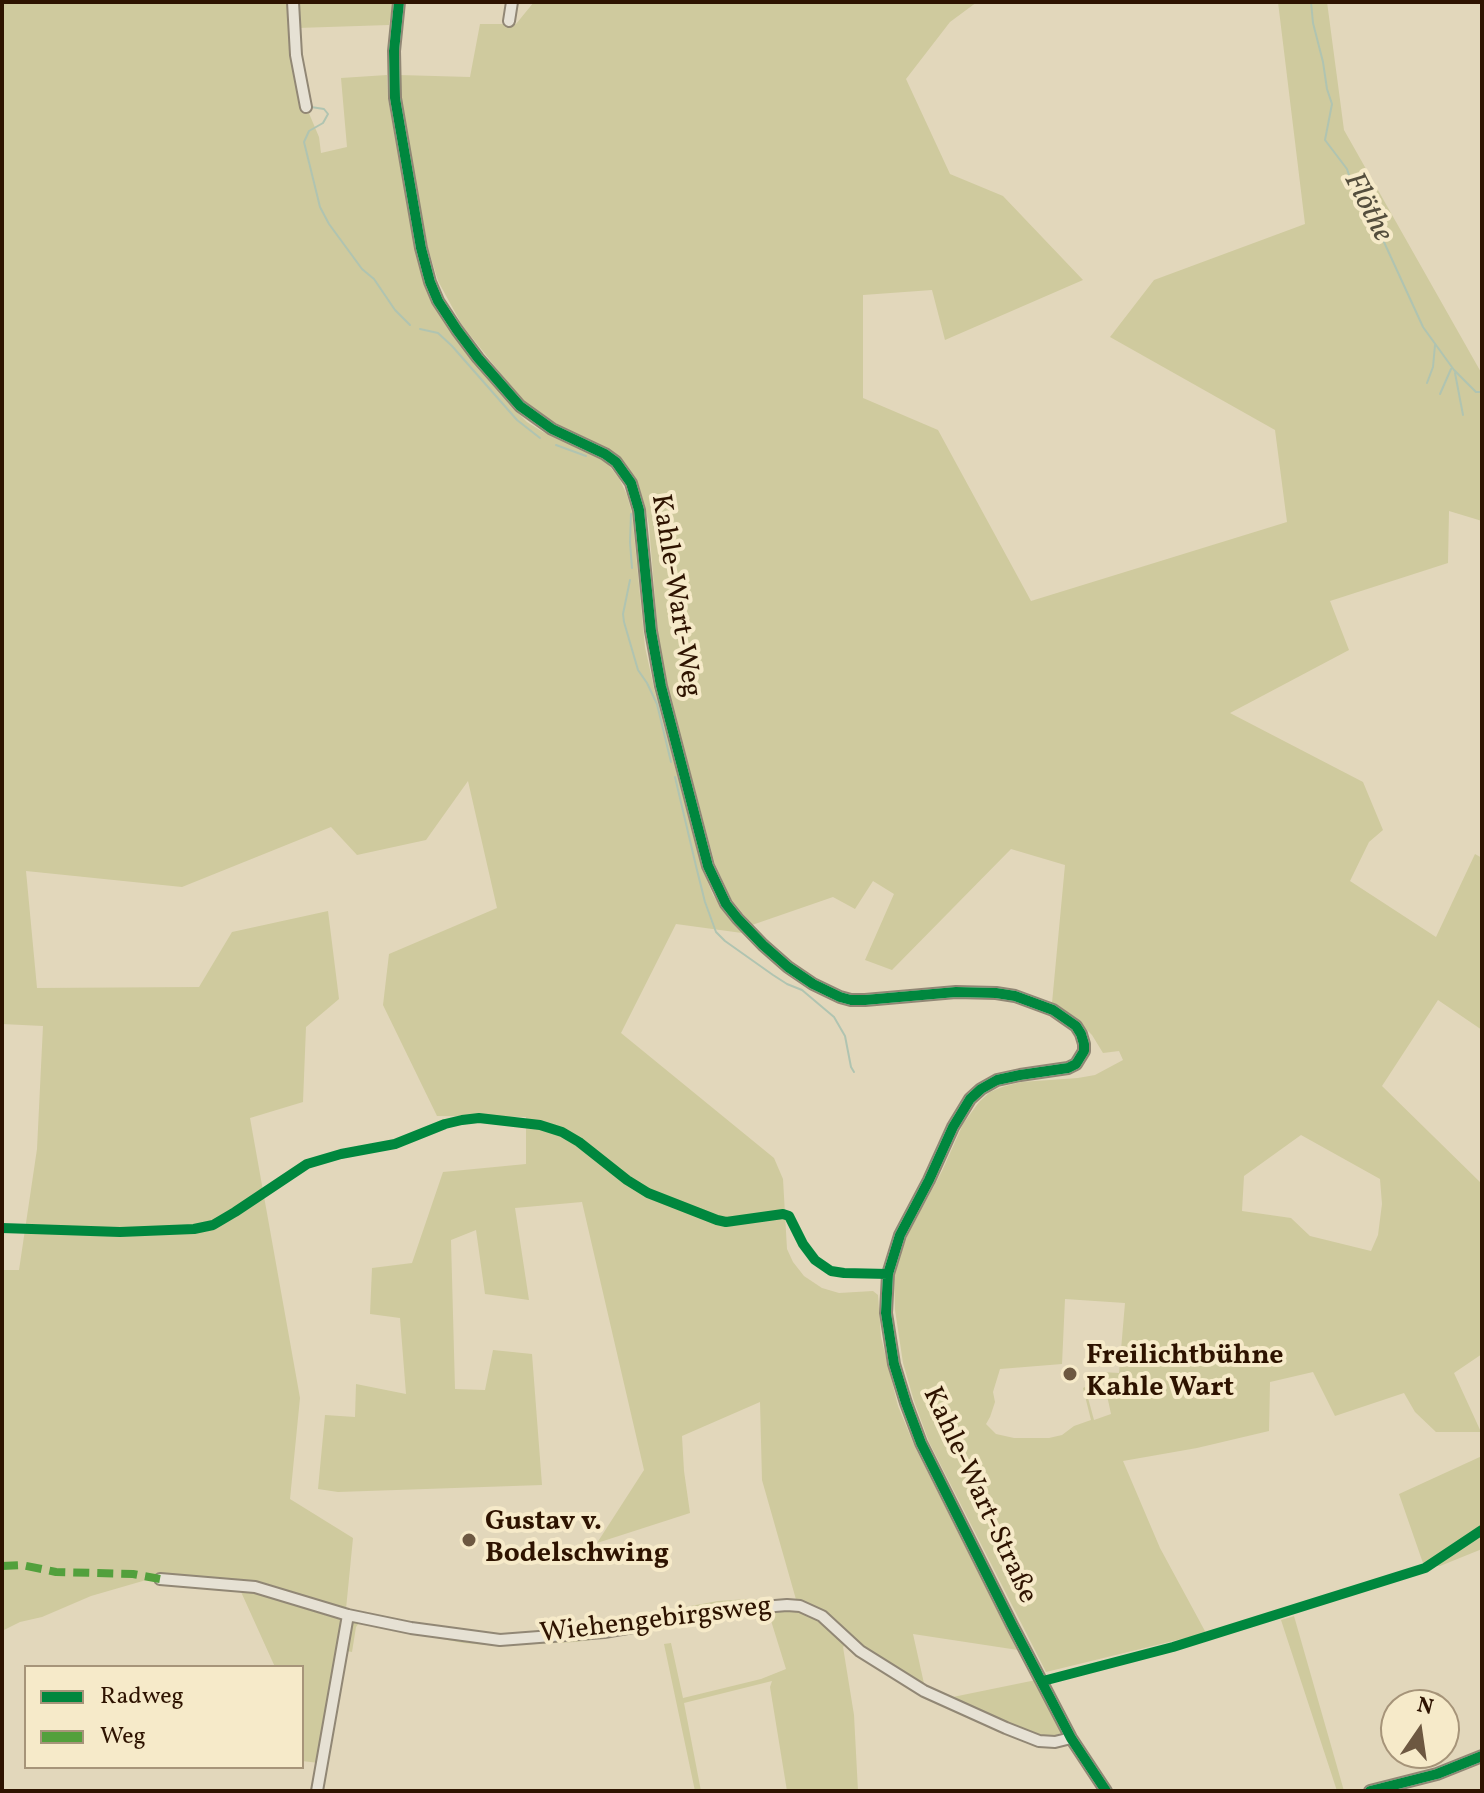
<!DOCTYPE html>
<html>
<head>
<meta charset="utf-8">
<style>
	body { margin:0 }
	#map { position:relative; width:1484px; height:1793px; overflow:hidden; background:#e2d7bb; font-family:Vollkorn,serif }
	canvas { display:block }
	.frame { position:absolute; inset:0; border:4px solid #2e1300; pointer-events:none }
	.legend { position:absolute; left:24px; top:1665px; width:280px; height:104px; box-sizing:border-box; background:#f6eac9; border:2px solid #a69479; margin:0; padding:10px 14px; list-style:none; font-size:24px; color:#2e1300 }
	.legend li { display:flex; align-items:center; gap:16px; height:40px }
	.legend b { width:40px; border:2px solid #a69479 }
	.north { position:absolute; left:1380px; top:1689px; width:80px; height:80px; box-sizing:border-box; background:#f6eac9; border:2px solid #a69479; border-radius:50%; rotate:13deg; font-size:22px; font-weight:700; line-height:32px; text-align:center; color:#2e1300 }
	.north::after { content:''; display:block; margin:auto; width:28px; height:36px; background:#6d5841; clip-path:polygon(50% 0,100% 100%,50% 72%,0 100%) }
</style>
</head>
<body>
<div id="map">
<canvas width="1484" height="1793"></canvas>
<div class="frame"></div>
<ul class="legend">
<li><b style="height:10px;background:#00873e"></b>Radweg</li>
<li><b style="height:10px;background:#52a03c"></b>Weg</li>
</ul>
<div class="north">N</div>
</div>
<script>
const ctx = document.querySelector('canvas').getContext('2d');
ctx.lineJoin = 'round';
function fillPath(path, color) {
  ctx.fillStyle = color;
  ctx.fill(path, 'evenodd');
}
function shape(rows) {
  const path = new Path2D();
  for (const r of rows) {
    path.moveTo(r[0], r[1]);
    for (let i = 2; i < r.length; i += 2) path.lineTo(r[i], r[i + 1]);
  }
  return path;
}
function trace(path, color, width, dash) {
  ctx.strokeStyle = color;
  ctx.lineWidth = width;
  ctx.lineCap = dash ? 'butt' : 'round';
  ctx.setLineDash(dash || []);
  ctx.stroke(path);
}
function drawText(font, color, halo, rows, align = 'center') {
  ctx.font = font + ' Vollkorn,serif';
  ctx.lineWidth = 8;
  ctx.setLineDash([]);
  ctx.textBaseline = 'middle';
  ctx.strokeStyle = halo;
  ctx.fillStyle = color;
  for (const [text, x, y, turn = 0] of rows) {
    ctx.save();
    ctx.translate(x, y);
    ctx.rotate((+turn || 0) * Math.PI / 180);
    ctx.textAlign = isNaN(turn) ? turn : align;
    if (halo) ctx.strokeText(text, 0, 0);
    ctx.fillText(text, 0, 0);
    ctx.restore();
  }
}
fillPath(shape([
	[2,2,291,2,293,54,302,111,308,111,319,137,321,153,347,147,341,78,387,75,388,99,416,251,424,284,433,304,474,362,515,410,527,422,543,432,589,452,607,463,619,478,627,495,632,513,645,647,654,688,702,868,713,895,727,915,742,933,676,924,621,1033,774,1158,783,1179,787,1249,793,1262,804,1276,822,1288,839,1293,873,1291,878,1295,881,1337,898,1406,915,1447,1018,1650,913,1634,925,1688,863,1650,797,1603,762,1480,760,1402,682,1436,684,1471,690,1513,597,1543,644,1470,582,1202,515,1208,529,1300,485,1294,476,1230,451,1240,455,1389,485,1390,493,1350,532,1354,542,1485,338,1492,318,1489,325,1415,355,1417,356,1384,406,1394,400,1318,370,1314,372,1268,412,1263,443,1172,526,1164,526,1117,437,1116,383,1005,389,954,497,908,468,781,426,840,357,855,331,827,182,887,26,871,37,988,199,987,232,932,328,911,339,999,306,1027,303,1102,250,1118,300,1398,290,1499,353,1538,346,1609,441,1628,496,1635,590,1629,591,1640,576,1642,498,1646,463,1643,359,1623,356,1627,352,1652,347,1651,319,1763,302,1761,302,1667,275,1667,237,1583,160,1576,91,1596,42,1617,20,1622,2,1631,2,1270,19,1270,37,1149,43,1026,2,1024],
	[295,2,393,2,389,25,297,28],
	[534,2,977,2,950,22,906,79,950,174,1003,196,1083,280,945,340,932,290,863,295,863,398,938,430,1031,601,1287,522,1275,430,1110,337,1154,280,1305,224,1278,2,1327,2,1344,130,1482,374,1482,521,1449,511,1448,563,1330,601,1349,650,1230,713,1363,782,1383,830,1369,842,1350,881,1436,937,1475,854,1482,858,1482,1030,1438,1000,1382,1086,1482,1184,1482,1354,1454,1373,1481,1432,1436,1432,1415,1412,1404,1393,1335,1416,1313,1372,1270,1382,1269,1431,1197,1448,1123,1461,1160,1548,1206,1633,1046,1672,929,1442,914,1401,903,1363,895,1310,894,1276,900,1255,908,1234,942,1171,963,1124,979,1102,990,1092,1002,1087,1021,1082,1078,1078,1095,1075,1123,1060,1119,1051,1103,1053,1092,1035,1080,1023,1069,1013,1052,1003,1065,865,1011,849,892,970,865,960,894,894,873,881,855,909,833,897,752,925,731,899,715,864,667,686,659,646,649,526,645,506,637,480,620,458,608,449,559,426,524,403,462,325,438,281,428,248,400,100,399,75,470,77,480,24,516,24],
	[1301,1135,1380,1179,1382,1204,1378,1235,1371,1251,1310,1236,1291,1218,1242,1211,1244,1176],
	[1065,1299,1125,1303,1119,1373,1102,1372,1111,1414,1094,1420,1085,1387,1083,1388,1091,1420,1074,1426,1062,1435,1049,1438,1014,1438,996,1434,986,1424,990,1417,995,1402,993,1392,1000,1369,1062,1364],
	[1482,1456,1482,1549,1440,1566,1424,1566,1399,1494],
	[748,1599,781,1601,630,1626,628,1620,685,1607,718,1601],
	[794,1608,820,1618,847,1643,843,1647,854,1715,858,1791,787,1791,770,1687,772,1681,684,1703,701,1791,695,1791,664,1644,671,1643,683,1698,761,1679,786,1669,768,1611],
	[1294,1616,1344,1791,1337,1791,1281,1620],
	[1036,1680,1061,1733,1052,1737,1042,1738,948,1698]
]), '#cfca9e');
trace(shape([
	[1311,2,1313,23,1323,62,1327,89,1332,104,1325,140,1347,169,1361,211,1378,229,1423,327,1454,370,1476,392,1482,392],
	[311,107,324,109,328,114,323,123,309,131,304,142,320,207,329,224,362,269,374,279,395,310,410,325],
	[420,329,438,333,452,346,517,420,540,438],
	[1455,373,1463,415],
	[1427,383,1433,367,1435,345],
	[1440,394,1451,369],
	[556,445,586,456],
	[631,514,630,542,632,568],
	[630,580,623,614,624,622,638,670,647,683,657,704,671,762],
	[675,777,696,866,705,902,716,932,725,941,773,975,787,984,802,990,834,1017,845,1036,851,1067,854,1072]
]), '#b0c4b1', 2);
const minor = shape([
	[293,2,296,55,306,107],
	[399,2,394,51,395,98,421,248,430,282,438,301,457,330,478,358,520,406,552,429,605,454,616,462,631,483,639,510,651,631,661,686,708,866,726,904,738,919,763,945,788,967,813,984,840,997,851,1000,865,1000,956,992,996,993,1015,996,1053,1010,1076,1026,1081,1034,1084,1044,1084,1051,1076,1064,1068,1068,1020,1075,997,1080,981,1089,970,1099,953,1127,929,1180,900,1235,888,1274,886,1313,894,1364,906,1403,921,1443,1012,1625,1071,1738,1106,1791],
	[509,21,512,2],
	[160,1579,255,1587,348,1615,411,1628,500,1640,604,1632,739,1609,787,1605,800,1606,822,1616,860,1651,924,1691,1006,1728,1039,1741,1055,1742,1071,1738],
	[317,1791,348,1615],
	[1370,1791,1437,1774,1482,1756]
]);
trace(minor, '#918775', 14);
trace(minor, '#e6e1d4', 10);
trace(shape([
	[2,1566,22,1565,56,1572,133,1574,160,1579]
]), '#52a03c', 8, [16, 8]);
trace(shape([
	[399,2,394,51,395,98,421,248,430,282,438,301,457,330,478,358,520,406,552,429,605,454,616,462,631,483,639,510,651,631,661,686,708,866,726,904,738,919,763,945,788,967,813,984,840,997,851,1000,865,1000,956,992,996,993,1015,996,1053,1010,1076,1026,1081,1034,1084,1044,1084,1051,1076,1064,1068,1068,1020,1075,997,1080,981,1089,970,1099,953,1127,929,1180,900,1235,888,1274,886,1313,894,1364,906,1403,921,1443,1012,1625,1071,1738,1106,1791],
	[2,1228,120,1232,194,1229,213,1225,235,1212,307,1164,341,1154,395,1144,445,1124,462,1120,479,1118,540,1125,562,1132,579,1142,627,1180,648,1193,717,1220,726,1222,783,1214,789,1216,803,1244,815,1260,831,1271,844,1273,888,1274],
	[1043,1681,1173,1647,1425,1568,1482,1530],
	[1370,1791,1437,1774,1482,1756]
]), '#00873e', 10);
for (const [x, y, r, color] of [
	[1070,1374,8,"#6d5841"],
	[469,1540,8,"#6d5841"]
]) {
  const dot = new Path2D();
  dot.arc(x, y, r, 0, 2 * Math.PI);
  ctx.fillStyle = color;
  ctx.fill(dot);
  trace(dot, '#f6eac9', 3);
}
drawText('28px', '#2e1300', '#f6eac9', [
	["Kahle-Wart-Weg",674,596,81],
	["Kahle-Wart-Straße",978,1496,65],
	["Wiehengebirgsweg",656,1622,-7]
]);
drawText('bold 28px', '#2e1300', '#f6eac9', [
	["Freilichtbühne",1086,1358],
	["Kahle Wart",1086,1390],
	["Gustav v.",485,1524],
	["Bodelschwing",485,1556]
], 'left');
drawText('italic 30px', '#544e3d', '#f6eac9', [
	["Flöthe",1366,208,63]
]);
</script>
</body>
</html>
